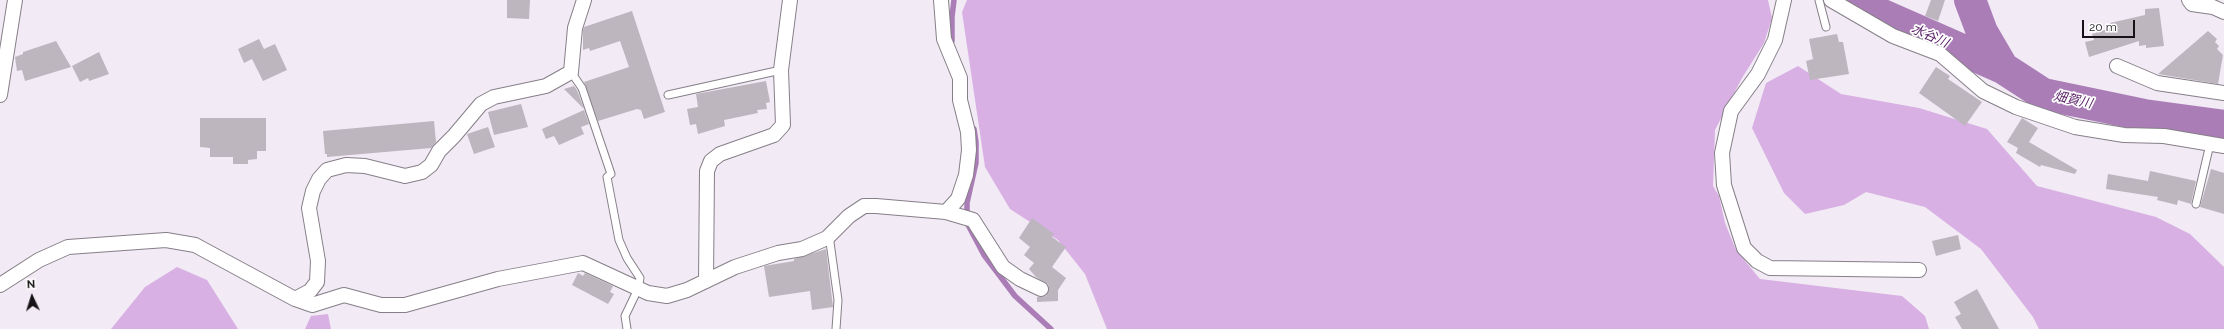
<!DOCTYPE html>
<html>
<head>
<meta charset="utf-8">
<style>
	body { margin:0 }
	#map { position:relative; width:2224px; height:329px; overflow:hidden; background:#f2eaf4; font-family:Raleway,sans-serif }
	canvas { display:block }
	.north { position:absolute; left:12px; top:277px; width:40px; height:40px; -webkit-text-stroke:3px #fff; paint-order:stroke; rotate:356deg; font-size:11px; font-weight:700; line-height:16px; text-align:center; color:#151316 }
	.north::after { content:''; display:block; margin:auto; width:14px; height:18px; background:#151316; clip-path:polygon(50% 0,100% 100%,50% 72%,0 100%) }
	.scale { position:absolute; left:2082px; top:20px; width:53px; height:18px; box-sizing:border-box; border:2px solid #151316; border-top:0; padding-left:5px; font-size:12px; line-height:14px; white-space:nowrap; color:#151316; -webkit-text-stroke:3px #fff; paint-order:stroke }
</style>
</head>
<body>
<div id="map">
<canvas width="2224" height="329"></canvas>
<div class="north">N</div>
<div class="scale">20 m</div>
</div>
<script>
const ctx = document.querySelector('canvas').getContext('2d');
ctx.lineJoin = 'round';
function fillPath(path, color) {
  ctx.fillStyle = color;
  ctx.fill(path, 'evenodd');
}
function shape(rows) {
  const path = new Path2D();
  for (const r of rows) {
    path.moveTo(r[0], r[1]);
    for (let i = 2; i < r.length; i += 2) path.lineTo(r[i], r[i + 1]);
  }
  return path;
}
function trace(path, color, width, dash) {
  ctx.strokeStyle = color;
  ctx.lineWidth = width;
  ctx.lineCap = dash ? 'butt' : 'round';
  ctx.setLineDash(dash || []);
  ctx.stroke(path);
}
function drawText(font, color, halo, rows, align = 'center') {
  ctx.font = font + ' Raleway,"Noto Sans JP",sans-serif';
  ctx.lineWidth = 3.5;
  ctx.setLineDash([]);
  ctx.textBaseline = 'middle';
  ctx.strokeStyle = halo;
  ctx.fillStyle = color;
  for (const [text, x, y, turn = 0] of rows) {
    ctx.save();
    ctx.translate(x, y);
    ctx.rotate((+turn || 0) * Math.PI / 180);
    ctx.textAlign = isNaN(turn) ? turn : align;
    if (halo) ctx.strokeText(text, 0, 0);
    ctx.fillText(text, 0, 0);
    ctx.restore();
  }
}
fillPath(shape([
	[967,0,1768,0,1772,18,1764,43,1742,78,1715,130,1713,186,1719,196,1725,223,1736,250,1760,279,1902,296,1925,316,1929,329,1107,329,1085,274,1058,240,1010,209,985,167,962,12],
	[1798,66,1841,94,1919,108,1987,129,2037,186,2156,217,2190,234,2224,267,2224,329,2039,329,2033,317,1981,249,1925,207,1866,192,1844,205,1805,214,1784,193,1752,128,1766,83],
	[177,267,207,280,238,329,111,329,145,287],
	[328,314,331,329,305,329,311,316]
]), '#d8b0e4');
trace(shape([
	[952,41,952,17,954,0],
	[974,129,976,142,976,163,967,203,967,223,984,255,1015,296,1051,329]
]), '#aa7db7', 5.5);
trace(shape([
	[1859,0,1878,13,2003,68,2043,94,2144,115,2224,126],
	[1970,0,1982,32,2003,68]
]), '#aa7db7', 32);
fillPath(shape([
	[507,0,530,0,529,19,507,18],
	[1931,0,1945,0,1938,21,1925,16],
	[2159,8,2164,46,2146,48,2146,45,2139,46,2139,41,2089,57,2085,42,2094,40,2092,34,2111,28,2110,23,2145,15,2145,9],
	[632,11,665,112,644,119,641,110,637,109,598,121,584,82,629,67,620,41,590,51,589,48,583,50,583,30,584,27],
	[2208,31,2217,39,2215,42,2219,46,2217,49,2223,55,2218,84,2158,74],
	[1837,34,1839,42,1843,42,1849,74,1810,80,1806,61,1813,59,1809,39],
	[259,39,264,49,275,44,287,70,263,81,252,59,244,63,238,49],
	[56,41,71,67,25,81,22,70,17,71,15,57,23,54,23,52],
	[99,52,109,74,89,81,88,78,80,82,72,66],
	[1936,67,1950,76,1948,79,1982,102,1965,126,1919,93],
	[766,81,770,102,766,103,767,109,757,110,758,113,724,120,725,126,698,134,696,124,690,125,687,109,698,107,696,94],
	[574,86,577,90,584,109,564,89],
	[521,104,528,127,494,135,488,112],
	[584,110,589,124,581,127,584,134,559,145,554,136,546,139,542,129],
	[200,118,266,118,266,151,257,151,257,159,248,160,248,164,233,164,233,157,210,157,210,148,200,147],
	[2022,118,2038,128,2029,142,2077,170,2075,174,2041,165,2040,167,2016,153,2018,148,2007,142],
	[434,121,436,142,431,148,327,157,327,154,325,154,323,131],
	[488,127,495,147,474,154,467,134],
	[2211,169,2224,173,2224,214,2200,207],
	[2150,171,2196,181,2191,204,2178,200,2177,205,2157,200,2158,197,2106,189,2108,174,2148,181],
	[1032,218,1054,234,1052,237,1066,247,1052,267,1066,278,1058,290,1058,301,1037,302,1037,297,1046,296,1049,288,1048,284,1036,277,1029,269,1034,263,1024,255,1030,247,1019,238],
	[1958,235,1961,249,1936,256,1932,241],
	[826,249,833,307,812,310,810,291,769,297,764,266,794,261,794,259],
	[578,273,583,276,585,273,613,286,610,292,614,294,608,304,572,285],
	[1977,289,1999,329,1962,329,1955,317,1961,314,1954,302]
]), '#bdb6bf');
const service = shape([
	[1819,0,1826,27],
	[571,72,582,88,611,174,607,177,619,240,627,258,640,278,638,289,625,316,627,329],
	[668,95,781,70],
	[2196,204,2210,144],
	[829,235,838,300,836,329]
]);
const minor = shape([
	[941,0,944,39,960,78,960,100,968,132,969,150,966,175,958,199,946,212],
	[1784,0,1775,40,1758,74,1731,111,1722,153,1724,185,1744,248,1757,261,1770,268,1919,270],
	[1831,0,1893,36,1940,54,1983,91,2016,107,2075,127,2124,135,2164,136,2224,146],
	[2189,0,2192,4,2213,7,2224,12],
	[2117,66,2157,83,2224,93],
	[0,95,15,0],
	[706,281,707,171,711,161,720,154,774,135,783,125,781,70,790,0],
	[0,285,39,260,68,247,166,240,195,245,295,299,312,305,344,295,381,305,405,305,498,279,583,263,648,293,667,296,687,290,735,267,778,253,802,249,827,238,849,216,864,206,876,206,946,212,973,220,1003,267,1020,279,1041,289],
	[295,299,310,291,317,282,318,261,309,208,313,191,319,179,327,170,346,165,365,166,405,176,422,172,431,165,439,151,454,136,481,104,494,97,546,86,571,72,575,28,584,0]
]);
trace(service, '#867f88', 9);
trace(minor, '#867f88', 16);
trace(service, '#fff', 7);
trace(minor, '#fff', 14);
drawText('italic 13px', '#5a2169', '#fff', [
	["水谷川",1930,36,24],
	["畑賀川",2073,100,12]
]);
</script>
</body>
</html>
